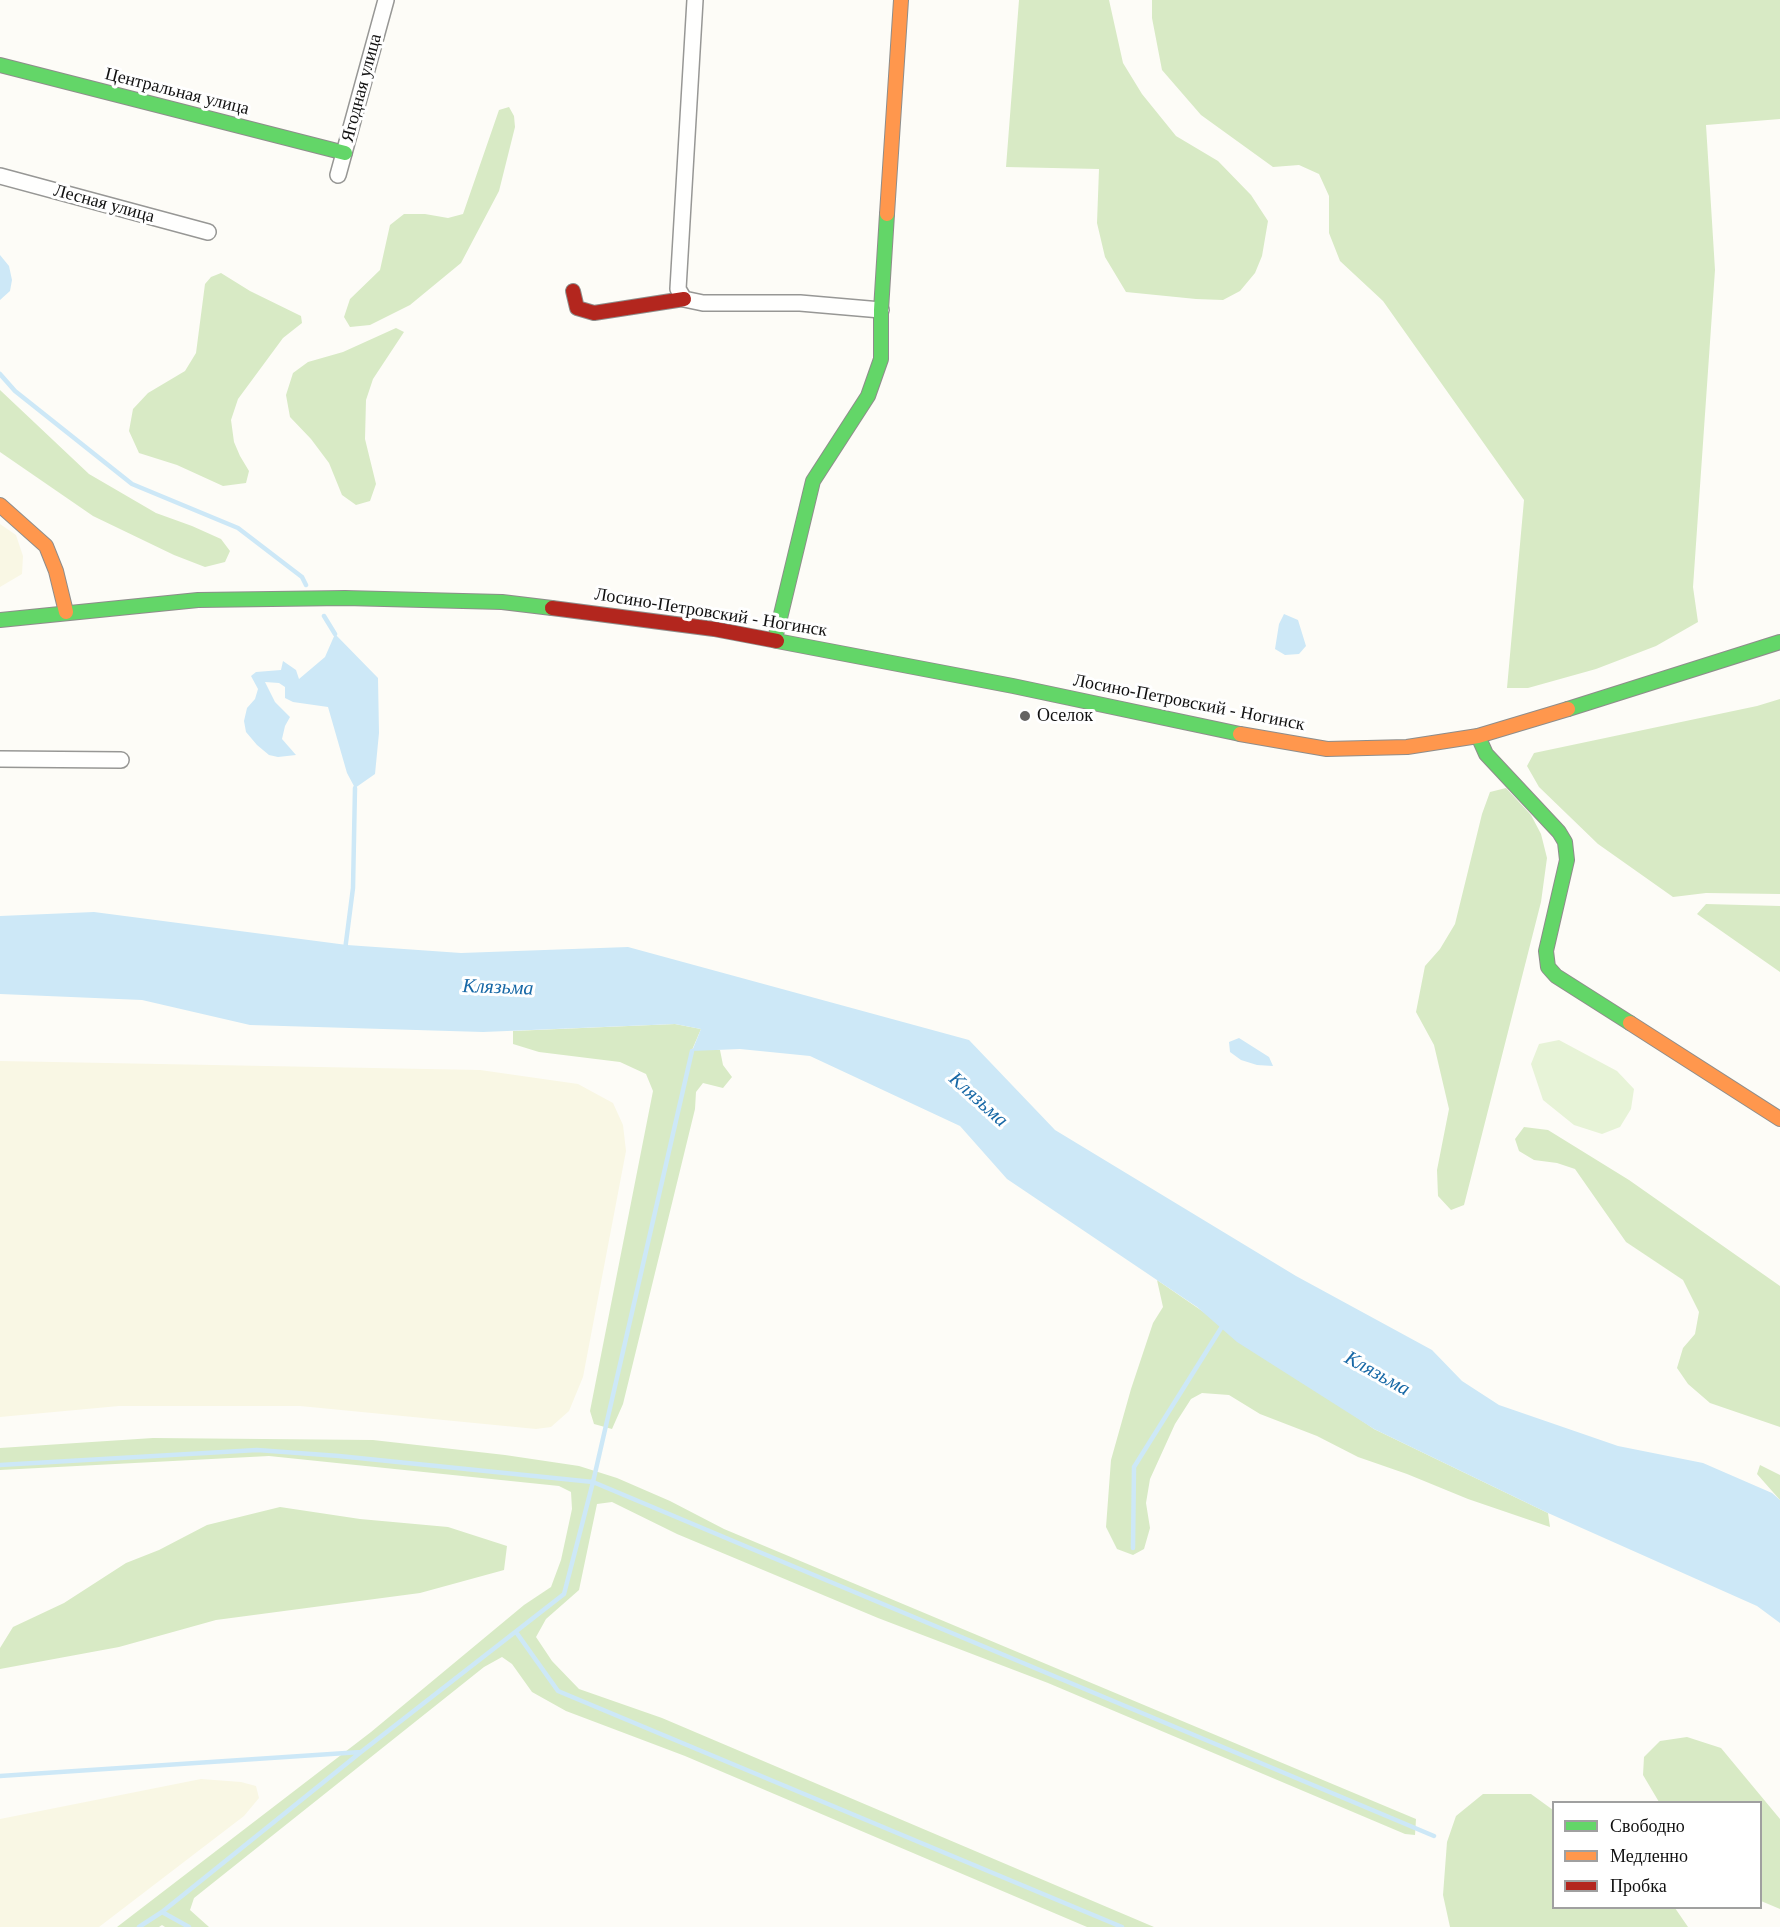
<!DOCTYPE html>
<html>
<head>
<meta charset="utf-8">
<style>
	body { margin:0 }
	#map { position:relative; width:1780px; height:1927px; overflow:hidden; background:#fdfcf7; font-family:"Times New Roman",serif }
	canvas { display:block }
	.legend { position:absolute; left:1552px; top:1801px; width:210px; height:108px; box-sizing:border-box; background:#fff; border:2px solid #a0a0a0; margin:0; padding:8px 10px; list-style:none; font-size:18px; color:#111 }
	.legend li { display:flex; align-items:center; gap:12px; height:30px }
	.legend b { width:30px; border:2px solid #a0a0a0 }
</style>
</head>
<body>
<div id="map">
<canvas width="1780" height="1927"></canvas>
<ul class="legend">
<li><b style="height:8px;background:#63d668"></b>Свободно</li>
<li><b style="height:8px;background:#ff974d"></b>Медленно</li>
<li><b style="height:8px;background:#b3261e"></b>Пробка</li>
</ul>
</div>
<script>
const ctx = document.querySelector('canvas').getContext('2d');
ctx.lineJoin = 'round';
function fillPath(path, color) {
  ctx.fillStyle = color;
  ctx.fill(path, 'evenodd');
}
function shape(rows) {
  const path = new Path2D();
  for (const r of rows) {
    path.moveTo(r[0], r[1]);
    for (let i = 2; i < r.length; i += 2) path.lineTo(r[i], r[i + 1]);
  }
  return path;
}
function trace(path, color, width, dash) {
  ctx.strokeStyle = color;
  ctx.lineWidth = width;
  ctx.lineCap = dash ? 'butt' : 'round';
  ctx.setLineDash(dash || []);
  ctx.stroke(path);
}
function drawText(font, color, halo, rows, align = 'center') {
  ctx.font = font + ' "Times New Roman",serif';
  ctx.lineWidth = 6;
  ctx.setLineDash([]);
  ctx.textBaseline = 'middle';
  ctx.strokeStyle = halo;
  ctx.fillStyle = color;
  for (const [text, x, y, turn = 0] of rows) {
    ctx.save();
    ctx.translate(x, y);
    ctx.rotate((+turn || 0) * Math.PI / 180);
    ctx.textAlign = isNaN(turn) ? turn : align;
    if (halo) ctx.strokeText(text, 0, 0);
    ctx.fillText(text, 0, 0);
    ctx.restore();
  }
}
fillPath(shape([
	[0,524,16,535,23,556,22,574,0,587],
	[0,1061,480,1070,578,1084,613,1103,623,1125,626,1151,583,1377,569,1411,551,1427,536,1429,300,1406,119,1406,0,1417],
	[201,1779,241,1782,256,1786,259,1798,244,1816,99,1927,0,1927,0,1819]
]), '#f9f7e4');
fillPath(shape([
	[1559,1040,1617,1071,1634,1089,1631,1109,1620,1127,1602,1134,1574,1125,1543,1100,1531,1064,1539,1044]
]), '#e7f3d7');
fillPath(shape([
	[1019,0,1109,0,1123,63,1142,94,1176,136,1218,161,1251,195,1268,221,1262,256,1255,273,1240,291,1223,300,1196,299,1126,292,1105,257,1097,223,1099,169,1006,167],
	[1152,0,1780,0,1780,119,1706,125,1715,270,1693,587,1698,622,1656,646,1596,669,1528,688,1507,688,1524,500,1383,301,1340,261,1329,233,1329,196,1319,174,1299,165,1273,167,1201,115,1162,70,1152,18],
	[509,107,514,116,515,127,499,191,461,263,410,305,370,325,350,327,344,317,350,299,380,270,390,225,404,214,425,214,448,218,463,214,499,110],
	[221,273,250,291,301,316,302,323,283,338,238,399,231,420,234,442,240,456,249,471,246,483,223,486,177,465,139,453,129,431,133,409,148,393,185,371,196,353,205,284,211,277],
	[396,328,404,332,373,379,366,400,365,439,376,484,370,501,356,505,342,495,329,463,311,439,290,417,286,395,293,373,308,362,343,352],
	[0,390,89,474,156,513,192,526,221,539,230,551,225,562,205,567,174,555,93,516,0,452],
	[1780,699,1780,894,1706,893,1673,897,1598,844,1539,787,1527,766,1534,753,1757,706],
	[1506,788,1531,815,1541,834,1547,858,1541,902,1464,1205,1451,1210,1438,1196,1437,1170,1449,1109,1434,1045,1416,1012,1425,966,1440,949,1455,924,1482,814,1490,792],
	[1706,904,1780,906,1780,972,1697,914],
	[675,1024,701,1029,692,1050,720,1050,723,1065,732,1077,723,1088,703,1083,696,1092,695,1109,623,1404,612,1429,594,1424,590,1411,653,1091,646,1074,620,1062,539,1052,513,1044,513,1031],
	[1524,1127,1548,1130,1629,1180,1780,1286,1780,1427,1710,1403,1688,1384,1677,1368,1683,1348,1695,1334,1699,1312,1683,1280,1626,1242,1575,1169,1557,1163,1534,1160,1519,1151,1515,1139],
	[1157,1280,1374,1429,1548,1513,1550,1527,1468,1499,1407,1474,1358,1457,1317,1436,1260,1414,1229,1395,1202,1393,1191,1399,1175,1424,1150,1479,1146,1503,1150,1528,1144,1549,1133,1555,1117,1549,1106,1527,1111,1460,1131,1389,1153,1323,1163,1307],
	[153,1438,373,1440,505,1455,579,1466,617,1478,670,1501,724,1529,1416,1819,1415,1835,1405,1834,1048,1683,878,1618,677,1534,612,1502,597,1504,579,1590,546,1619,536,1637,552,1661,579,1689,662,1718,1154,1927,1087,1927,685,1756,566,1711,532,1692,512,1664,502,1657,484,1667,194,1898,190,1910,209,1927,165,1927,162,1925,159,1927,117,1927,371,1732,524,1605,551,1587,561,1560,572,1509,571,1492,559,1486,269,1456,0,1470,0,1448],
	[1760,1465,1780,1475,1780,1500,1757,1474],
	[280,1507,360,1519,448,1527,507,1546,504,1570,420,1593,216,1620,119,1647,0,1669,0,1648,13,1627,64,1603,126,1563,159,1550,207,1525],
	[1687,1737,1721,1748,1780,1819,1780,1909,1761,1901,1760,1802,1659,1802,1643,1775,1644,1757,1660,1741],
	[1483,1794,1531,1794,1553,1810,1554,1908,1675,1908,1688,1927,1450,1927,1443,1895,1447,1842,1456,1816]
]), '#d8eac5');
fillPath(shape([
	[0,255,9,266,12,280,10,291,0,300],
	[1284,614,1298,620,1306,646,1299,654,1285,655,1275,649,1279,624],
	[335,634,378,678,379,733,375,774,355,788,347,773,328,707,293,702,285,698,285,687,279,683,265,682,275,702,290,717,285,726,282,739,296,755,278,757,269,755,257,745,246,732,244,721,247,708,255,699,258,689,251,676,256,672,281,670,283,661,296,670,299,679,325,657],
	[94,912,347,945,461,953,628,947,969,1040,1055,1130,1296,1276,1432,1350,1462,1381,1499,1405,1618,1446,1703,1463,1772,1493,1780,1500,1780,1623,1757,1606,1548,1513,1374,1429,1237,1342,1197,1307,1007,1179,960,1126,810,1056,740,1049,692,1051,701,1029,675,1024,483,1032,250,1025,142,1000,0,994,0,916],
	[1239,1038,1269,1057,1273,1066,1257,1065,1241,1060,1230,1052,1229,1042]
]), '#cde8f7');
trace(shape([
	[0,374,15,391,132,484,238,528,302,577,306,585],
	[324,616,335,634],
	[345,950,353,888,355,788],
	[0,1465,257,1450,339,1456,593,1482,1434,1836],
	[1133,1548,1134,1467,1223,1325],
	[516,1632,558,1691,1122,1927],
	[0,1776,361,1752],
	[162,1912,189,1927],
	[139,1927,162,1912,361,1752,564,1594,593,1482,692,1051]
]), '#cde8f7', 4.5);
const street = shape([
	[695,0,678,289,684,299,703,303,800,303,881,310],
	[338,175,386,0],
	[0,176,208,232],
	[0,759,121,760]
]);
const fast = shape([
	[0,65,345,153],
	[0,620,198,600,345,598,502,602,552,608],
	[775,639,813,481,868,396,881,359,881,310,887,214],
	[777,641,1013,686,1240,734],
	[1568,709,1780,642],
	[1478,736,1486,754,1559,832,1565,842,1567,860,1546,951,1548,967,1556,976,1630,1023]
]);
const slow = shape([
	[887,214,901,0],
	[0,505,46,546,56,571,66,612],
	[1240,734,1327,749,1407,747,1478,736,1568,709],
	[1630,1023,1780,1119]
]);
const jam = shape([
	[573,291,577,308,594,313,684,299],
	[552,608,714,629,777,641]
]);
trace(street, '#979795', 18);
trace(fast, '#8e8d8b', 16);
trace(slow, '#8e8d8b', 16);
trace(jam, '#8e8d8b', 16);
trace(street, '#fffffe', 15);
trace(fast, '#63d668', 14);
trace(slow, '#ff974d', 14);
trace(jam, '#b3261e', 14);
for (const [x, y, r, color] of [
	[1025,716,6,"#646362"]
]) {
  const dot = new Path2D();
  dot.arc(x, y, r, 0, 2 * Math.PI);
  ctx.fillStyle = color;
  ctx.fill(dot);
  trace(dot, '#fff', 2);
}
drawText('18px', '#111', '#fff', [
	["Ягодная улица",362,88,-75],
	["Центральная улица",177,92,14],
	["Лесная улица",104,204,15],
	["Лосино-Петровский - Ногинск",711,613,9],
	["Лосино-Петровский - Ногинск",1189,703,11]
]);
drawText('18px', '#111', '#fff', [
	["Оселок",1037,716]
], 'left');
drawText('italic 20px', '#1768a6', '#fff', [
	["Клязьма",498,988,2],
	["Клязьма",978,1100,42],
	["Клязьма",1377,1374,29]
]);
</script>
</body>
</html>
